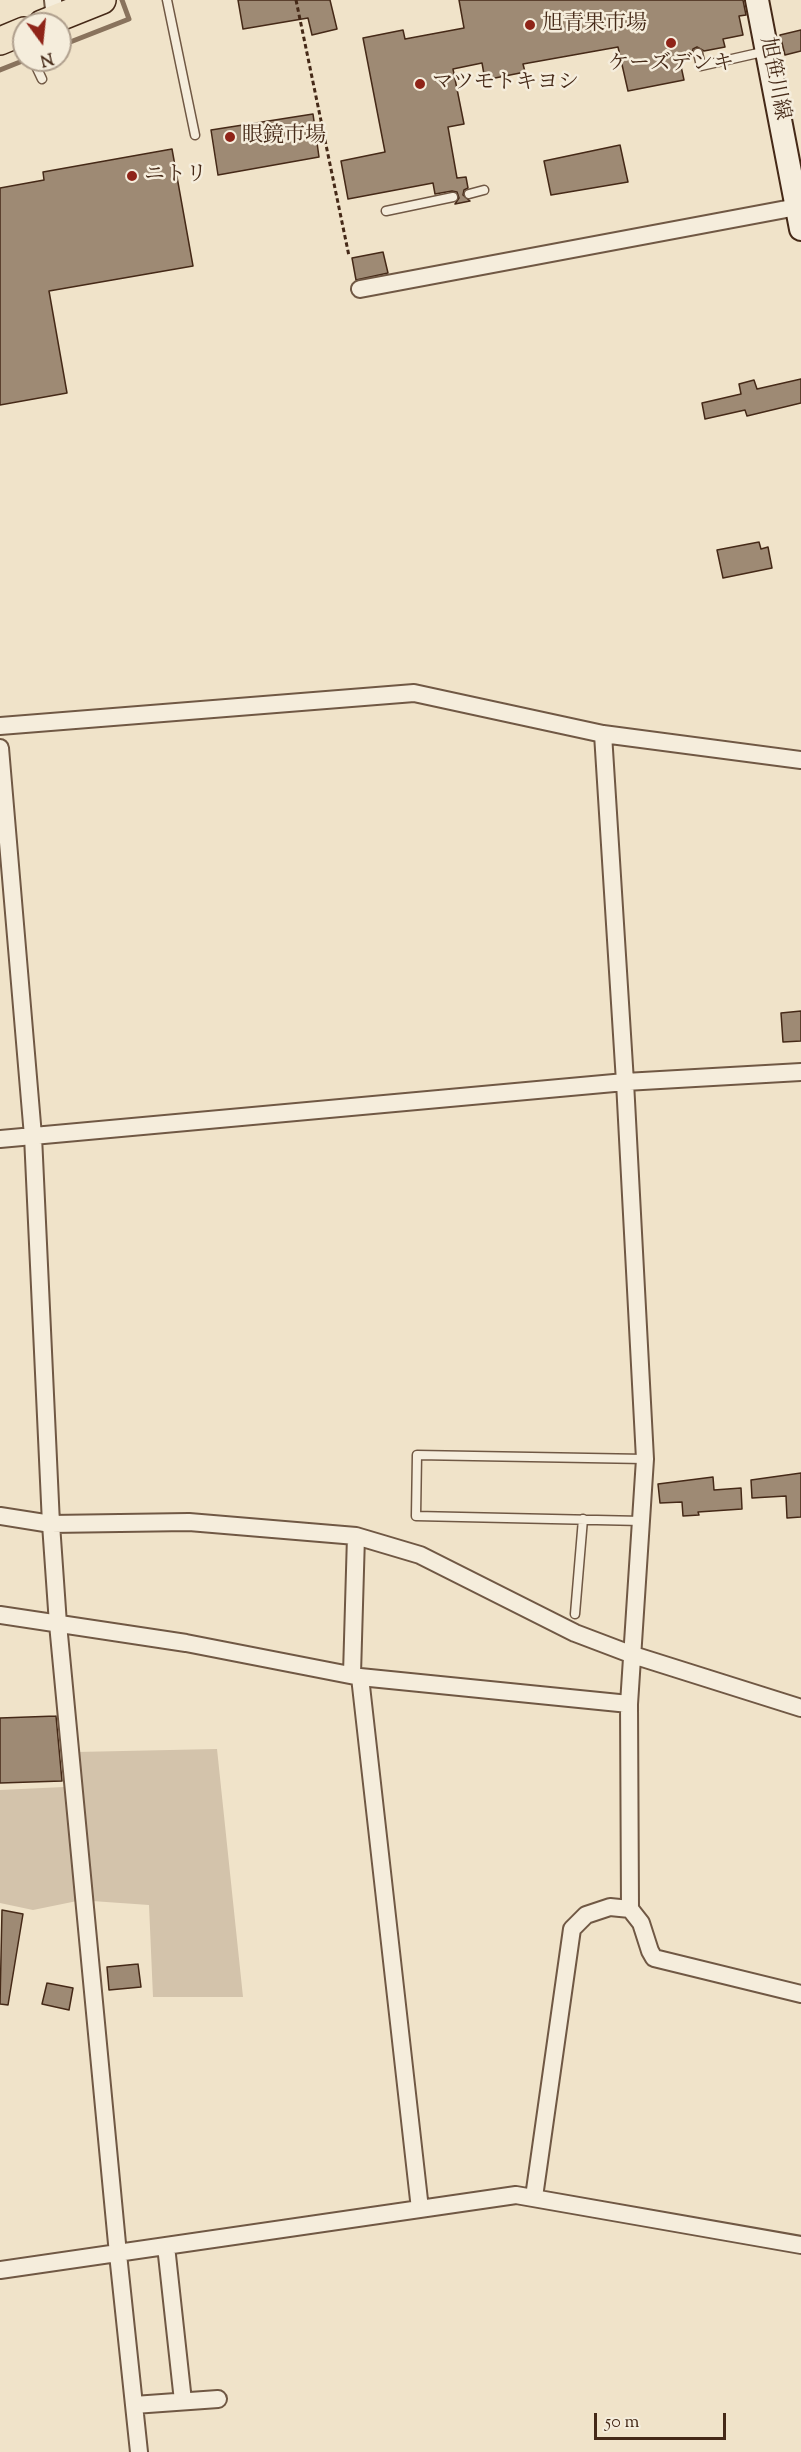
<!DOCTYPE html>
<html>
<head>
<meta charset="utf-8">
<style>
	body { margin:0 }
	#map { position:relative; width:801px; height:2452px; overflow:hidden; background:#f0e3c9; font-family:"Sorts Mill Goudy",serif }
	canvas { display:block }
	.north { position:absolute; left:12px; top:12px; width:60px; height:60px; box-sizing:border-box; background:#f5eddc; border:2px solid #af9f8d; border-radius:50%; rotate:165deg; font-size:16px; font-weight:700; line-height:24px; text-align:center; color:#452917 }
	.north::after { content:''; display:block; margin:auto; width:21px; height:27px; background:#8f2418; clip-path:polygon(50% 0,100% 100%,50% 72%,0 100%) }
	.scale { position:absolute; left:594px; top:2413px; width:132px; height:27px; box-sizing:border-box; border:3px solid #452917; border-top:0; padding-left:8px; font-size:18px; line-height:21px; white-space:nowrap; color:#452917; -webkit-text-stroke:4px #f5eddc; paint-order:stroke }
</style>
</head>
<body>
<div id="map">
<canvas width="801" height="2452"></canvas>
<div class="north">N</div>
<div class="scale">50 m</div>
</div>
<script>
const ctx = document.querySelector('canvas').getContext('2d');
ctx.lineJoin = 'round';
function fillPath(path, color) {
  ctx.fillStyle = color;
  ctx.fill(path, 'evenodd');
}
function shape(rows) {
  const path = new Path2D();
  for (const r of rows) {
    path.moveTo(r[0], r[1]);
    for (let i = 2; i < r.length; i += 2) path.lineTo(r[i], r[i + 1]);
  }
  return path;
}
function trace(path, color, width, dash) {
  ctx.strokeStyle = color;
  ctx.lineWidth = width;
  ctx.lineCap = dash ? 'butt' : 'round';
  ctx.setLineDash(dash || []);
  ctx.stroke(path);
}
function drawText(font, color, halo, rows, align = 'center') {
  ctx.font = font + ' "Sorts Mill Goudy","Noto Serif JP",serif';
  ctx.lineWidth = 5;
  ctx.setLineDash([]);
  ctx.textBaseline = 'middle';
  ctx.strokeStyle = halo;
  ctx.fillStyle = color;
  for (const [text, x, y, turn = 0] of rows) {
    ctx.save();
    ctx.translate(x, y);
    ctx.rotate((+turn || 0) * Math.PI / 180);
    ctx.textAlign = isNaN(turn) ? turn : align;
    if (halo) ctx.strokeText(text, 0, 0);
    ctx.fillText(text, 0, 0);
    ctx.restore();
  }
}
fillPath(shape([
	[217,1749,243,1997,153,1997,149,1905,92,1901,76,1752],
	[64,1787,77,1901,33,1910,0,1903,0,1790]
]), '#d3c3ab');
trace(shape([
	[60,46,129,19,122,0],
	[0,70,25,60]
]), '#89735d', 5);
const building = shape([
	[238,0,330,0,337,29,312,35,308,18,243,29,238,0],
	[459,0,743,0,746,15,739,16,743,35,723,39,725,47,704,51,697,47,693,49,692,54,679,57,684,80,628,91,618,47,523,64,525,72,485,80,482,63,453,69,464,124,448,127,457,178,466,177,468,188,464,190,463,195,470,201,455,204,459,198,457,192,452,191,435,194,433,183,348,199,341,161,385,152,363,38,403,30,405,39,464,28,459,0],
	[801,30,801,51,785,55,780,35,801,30],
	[313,114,319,157,218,175,211,130,313,114],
	[620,145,628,182,551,195,544,161,620,145],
	[172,149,193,266,49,291,67,393,0,405,0,188,44,180,43,172,172,149],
	[383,252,388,273,356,280,352,258,383,252],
	[801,379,801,403,747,416,745,410,705,419,702,403,741,394,739,384,754,380,757,389,801,379],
	[759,542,761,549,768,547,772,568,723,578,717,550,759,542],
	[801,1011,801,1041,783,1042,781,1013,801,1011],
	[801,1473,801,1517,787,1518,786,1496,752,1498,751,1480,801,1473],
	[713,1477,714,1490,741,1488,742,1509,698,1512,699,1515,683,1516,682,1502,660,1503,658,1484,713,1477],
	[56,1716,62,1781,0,1783,0,1718,56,1716],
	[2,1910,23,1914,8,2005,0,2004,2,1910],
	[138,1964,141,1987,109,1990,107,1967,138,1964],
	[47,1983,73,1988,69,2010,42,2004,47,1983]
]);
fillPath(building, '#9e8a74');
trace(building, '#452917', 1.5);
const service = shape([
	[167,0,195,135],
	[698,53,701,66,767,51],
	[33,60,42,79],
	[469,194,484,190],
	[386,211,453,197],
	[642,1521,416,1516,417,1455,645,1459],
	[575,1614,583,1519]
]);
const minor = shape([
	[53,0,55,19],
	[360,289,797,207],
	[0,726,414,693,603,734,801,760],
	[603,734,625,1082,645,1459,629,1704,630,1909],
	[0,748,33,1136,51,1524,58,1624,118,2254,139,2452],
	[0,1139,625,1082,801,1072],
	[0,1516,51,1524,189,1522,356,1536,420,1555,575,1633,633,1655,801,1708],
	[0,1615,186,1643,360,1677,629,1704],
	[352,1674,356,1536],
	[360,1677,420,2209],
	[534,2197,571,1936,572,1929,586,1915,610,1907,630,1909,641,1923,650,1951,654,1958,801,1994],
	[166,2246,183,2401],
	[0,2270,516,2195,801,2245],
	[134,2405,218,2399]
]);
const secondary = shape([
	[757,0,801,229]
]);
const trunk = shape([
	[42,24,102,0],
	[0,41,24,31]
]);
trace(service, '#705844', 11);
trace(minor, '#705844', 20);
trace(secondary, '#452917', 26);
trace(trunk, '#452917', 30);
trace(shape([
	[296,0,349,256]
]), '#452917', 3, [4.5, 3]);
trace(service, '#f5eddc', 8);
trace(minor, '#f5eddc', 16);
trace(secondary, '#f5eddc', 22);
trace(trunk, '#f0e3c9', 27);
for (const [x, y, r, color] of [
	[530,25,6,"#8f2418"],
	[671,43,6,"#8f2418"],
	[420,84,6,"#8f2418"],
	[230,137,6,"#8f2418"],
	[132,176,6,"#8f2418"]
]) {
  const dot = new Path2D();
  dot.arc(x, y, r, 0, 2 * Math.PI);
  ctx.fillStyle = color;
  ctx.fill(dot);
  trace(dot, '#f5eddc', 2);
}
drawText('21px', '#452917', '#f5eddc', [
	["旭青果市場",542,25],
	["ケーズデンキ",671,65,"center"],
	["マツモトキヨシ",432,84],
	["眼鏡市場",242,137],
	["ニトリ",144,176]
], 'left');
drawText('21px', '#452917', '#f5eddc', [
	["旭笹川線",773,79,79]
]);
</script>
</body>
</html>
